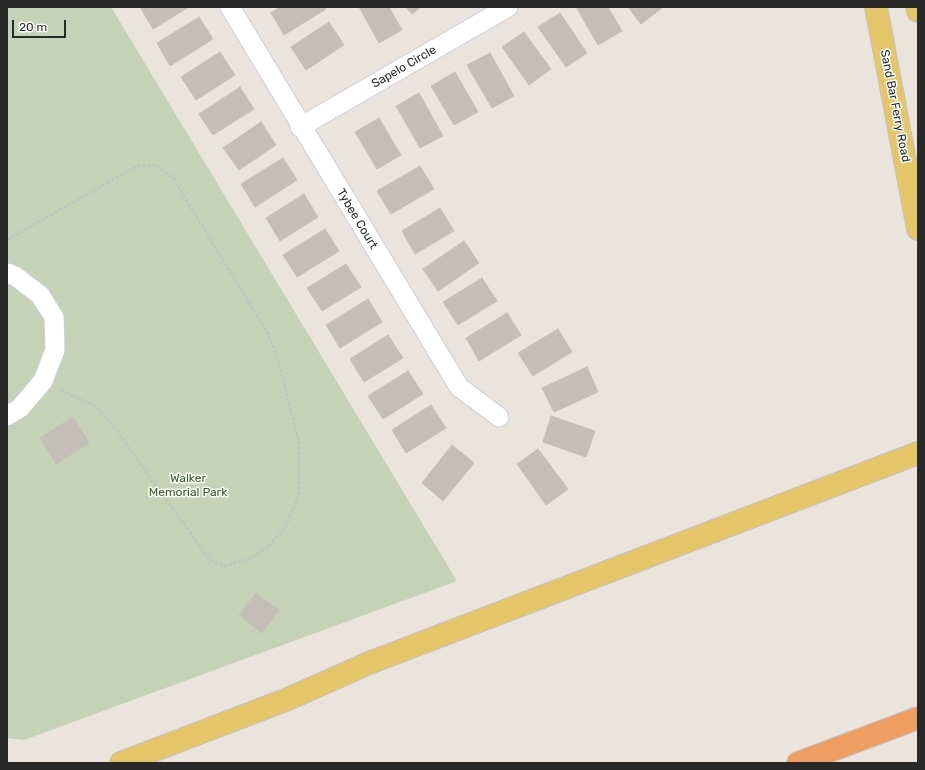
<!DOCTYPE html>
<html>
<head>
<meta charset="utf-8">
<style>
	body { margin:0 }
	#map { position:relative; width:925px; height:770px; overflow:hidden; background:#eae4dd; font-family:Rubik,sans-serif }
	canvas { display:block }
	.frame { position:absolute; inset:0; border:8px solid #292929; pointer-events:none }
	.scale { position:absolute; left:12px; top:20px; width:54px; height:18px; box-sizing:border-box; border:2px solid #292929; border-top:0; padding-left:5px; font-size:12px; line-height:14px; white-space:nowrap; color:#292929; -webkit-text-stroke:3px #fff; paint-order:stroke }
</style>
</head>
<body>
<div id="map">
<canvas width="925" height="770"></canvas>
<div class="frame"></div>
<div class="scale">20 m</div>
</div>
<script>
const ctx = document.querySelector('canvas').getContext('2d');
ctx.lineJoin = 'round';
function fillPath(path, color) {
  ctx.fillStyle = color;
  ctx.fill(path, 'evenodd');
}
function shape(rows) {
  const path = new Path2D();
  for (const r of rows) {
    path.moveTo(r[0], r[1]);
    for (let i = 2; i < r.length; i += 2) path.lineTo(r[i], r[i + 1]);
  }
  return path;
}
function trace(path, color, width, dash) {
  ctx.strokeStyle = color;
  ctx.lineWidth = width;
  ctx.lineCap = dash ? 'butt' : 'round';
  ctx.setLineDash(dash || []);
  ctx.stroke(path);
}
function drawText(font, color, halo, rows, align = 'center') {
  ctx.font = font + ' Rubik,sans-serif';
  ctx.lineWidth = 3;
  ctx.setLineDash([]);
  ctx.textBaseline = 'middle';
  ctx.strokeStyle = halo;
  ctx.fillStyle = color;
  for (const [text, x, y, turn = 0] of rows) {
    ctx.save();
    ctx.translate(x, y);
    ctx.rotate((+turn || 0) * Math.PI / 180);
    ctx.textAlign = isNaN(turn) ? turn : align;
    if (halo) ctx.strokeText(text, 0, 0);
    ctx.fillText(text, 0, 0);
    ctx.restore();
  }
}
fillPath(shape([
	[7,7,111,7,457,581,24,740,7,738]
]), '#c4d3b5');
const building = shape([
	[140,7,189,7,153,29,140,7],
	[280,7,325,7,326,9,284,35,271,13,280,7],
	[359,7,389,7,402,30,379,43,359,7],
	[406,7,421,7,412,14,406,7],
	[576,7,608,7,622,31,598,45,576,7],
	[628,7,661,7,662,8,641,24,628,7],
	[560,13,587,53,566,67,538,27,560,13],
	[199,17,213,39,170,66,157,43,199,17],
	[329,22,344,45,306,70,291,47,329,22],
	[524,32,551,69,529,85,502,47,524,32],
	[220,52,235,75,196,100,181,77,220,52],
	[490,53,514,96,492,108,467,65,490,53],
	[455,72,478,112,454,125,431,86,455,72],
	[240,87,254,109,213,135,199,114,240,87],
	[419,93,443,136,420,148,396,106,419,93],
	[379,118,401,155,377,169,355,132,379,118],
	[261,122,276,145,239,170,223,148,261,122],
	[283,158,297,180,255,207,241,184,283,158],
	[420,166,434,189,391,214,377,191,420,166],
	[304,194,318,217,280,241,266,218,304,194],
	[440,208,454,231,415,254,402,231,440,208],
	[325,229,339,251,297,277,283,255,325,229],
	[464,241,479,263,438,291,423,269,464,241],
	[346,264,361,287,322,311,307,288,346,264],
	[482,278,497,301,458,325,443,302,482,278],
	[368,299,382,322,340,348,326,325,368,299],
	[507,313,521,335,479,361,466,338,507,313],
	[558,329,572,352,533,376,518,353,558,329],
	[388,335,403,358,364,382,350,359,388,335],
	[587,367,598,392,554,412,542,388,587,367],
	[408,371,423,394,383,419,368,396,408,371],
	[431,405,446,428,406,453,392,430,431,405],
	[551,416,595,431,586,457,543,442,551,416],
	[73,417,89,443,56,464,40,438,73,417],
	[452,445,474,463,443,501,422,483,452,445],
	[538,449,568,489,546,505,517,464,538,449],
	[256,593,279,610,262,633,239,615,256,593]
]);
fillPath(building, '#c3beb8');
trace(building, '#c5c0b6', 1);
const minor = shape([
	[230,7,459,387,499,417],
	[300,127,508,7],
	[7,273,15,276,40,295,54,317,55,350,43,381,20,408,7,416]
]);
const major = shape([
	[876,7,918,229],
	[917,7,918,11],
	[121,763,288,699,369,663,918,453]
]);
const highway = shape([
	[798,763,918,718]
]);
trace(minor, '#cbceda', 21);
trace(major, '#c3c3c3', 24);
trace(highway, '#c3c3c3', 24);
trace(shape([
	[7,240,137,166,156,165,173,178,267,332,278,360,299,442,299,495,285,528,266,549,248,559,225,566,210,560,117,431,97,407,59,389]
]), '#c3c3c3', 2.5, [3, 2]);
trace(minor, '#fff', 19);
trace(major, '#e4c568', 22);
trace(highway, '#ef9e62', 22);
drawText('12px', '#292929', '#fff', [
	["Sapelo Circle",404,67,-30],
	["Sand Bar Ferry Road",895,106,79],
	["Tybee Court",357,219,59]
]);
drawText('12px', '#2e6020', '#fff', [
	["Walker",188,479],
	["Memorial Park",188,493]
]);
</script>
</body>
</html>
